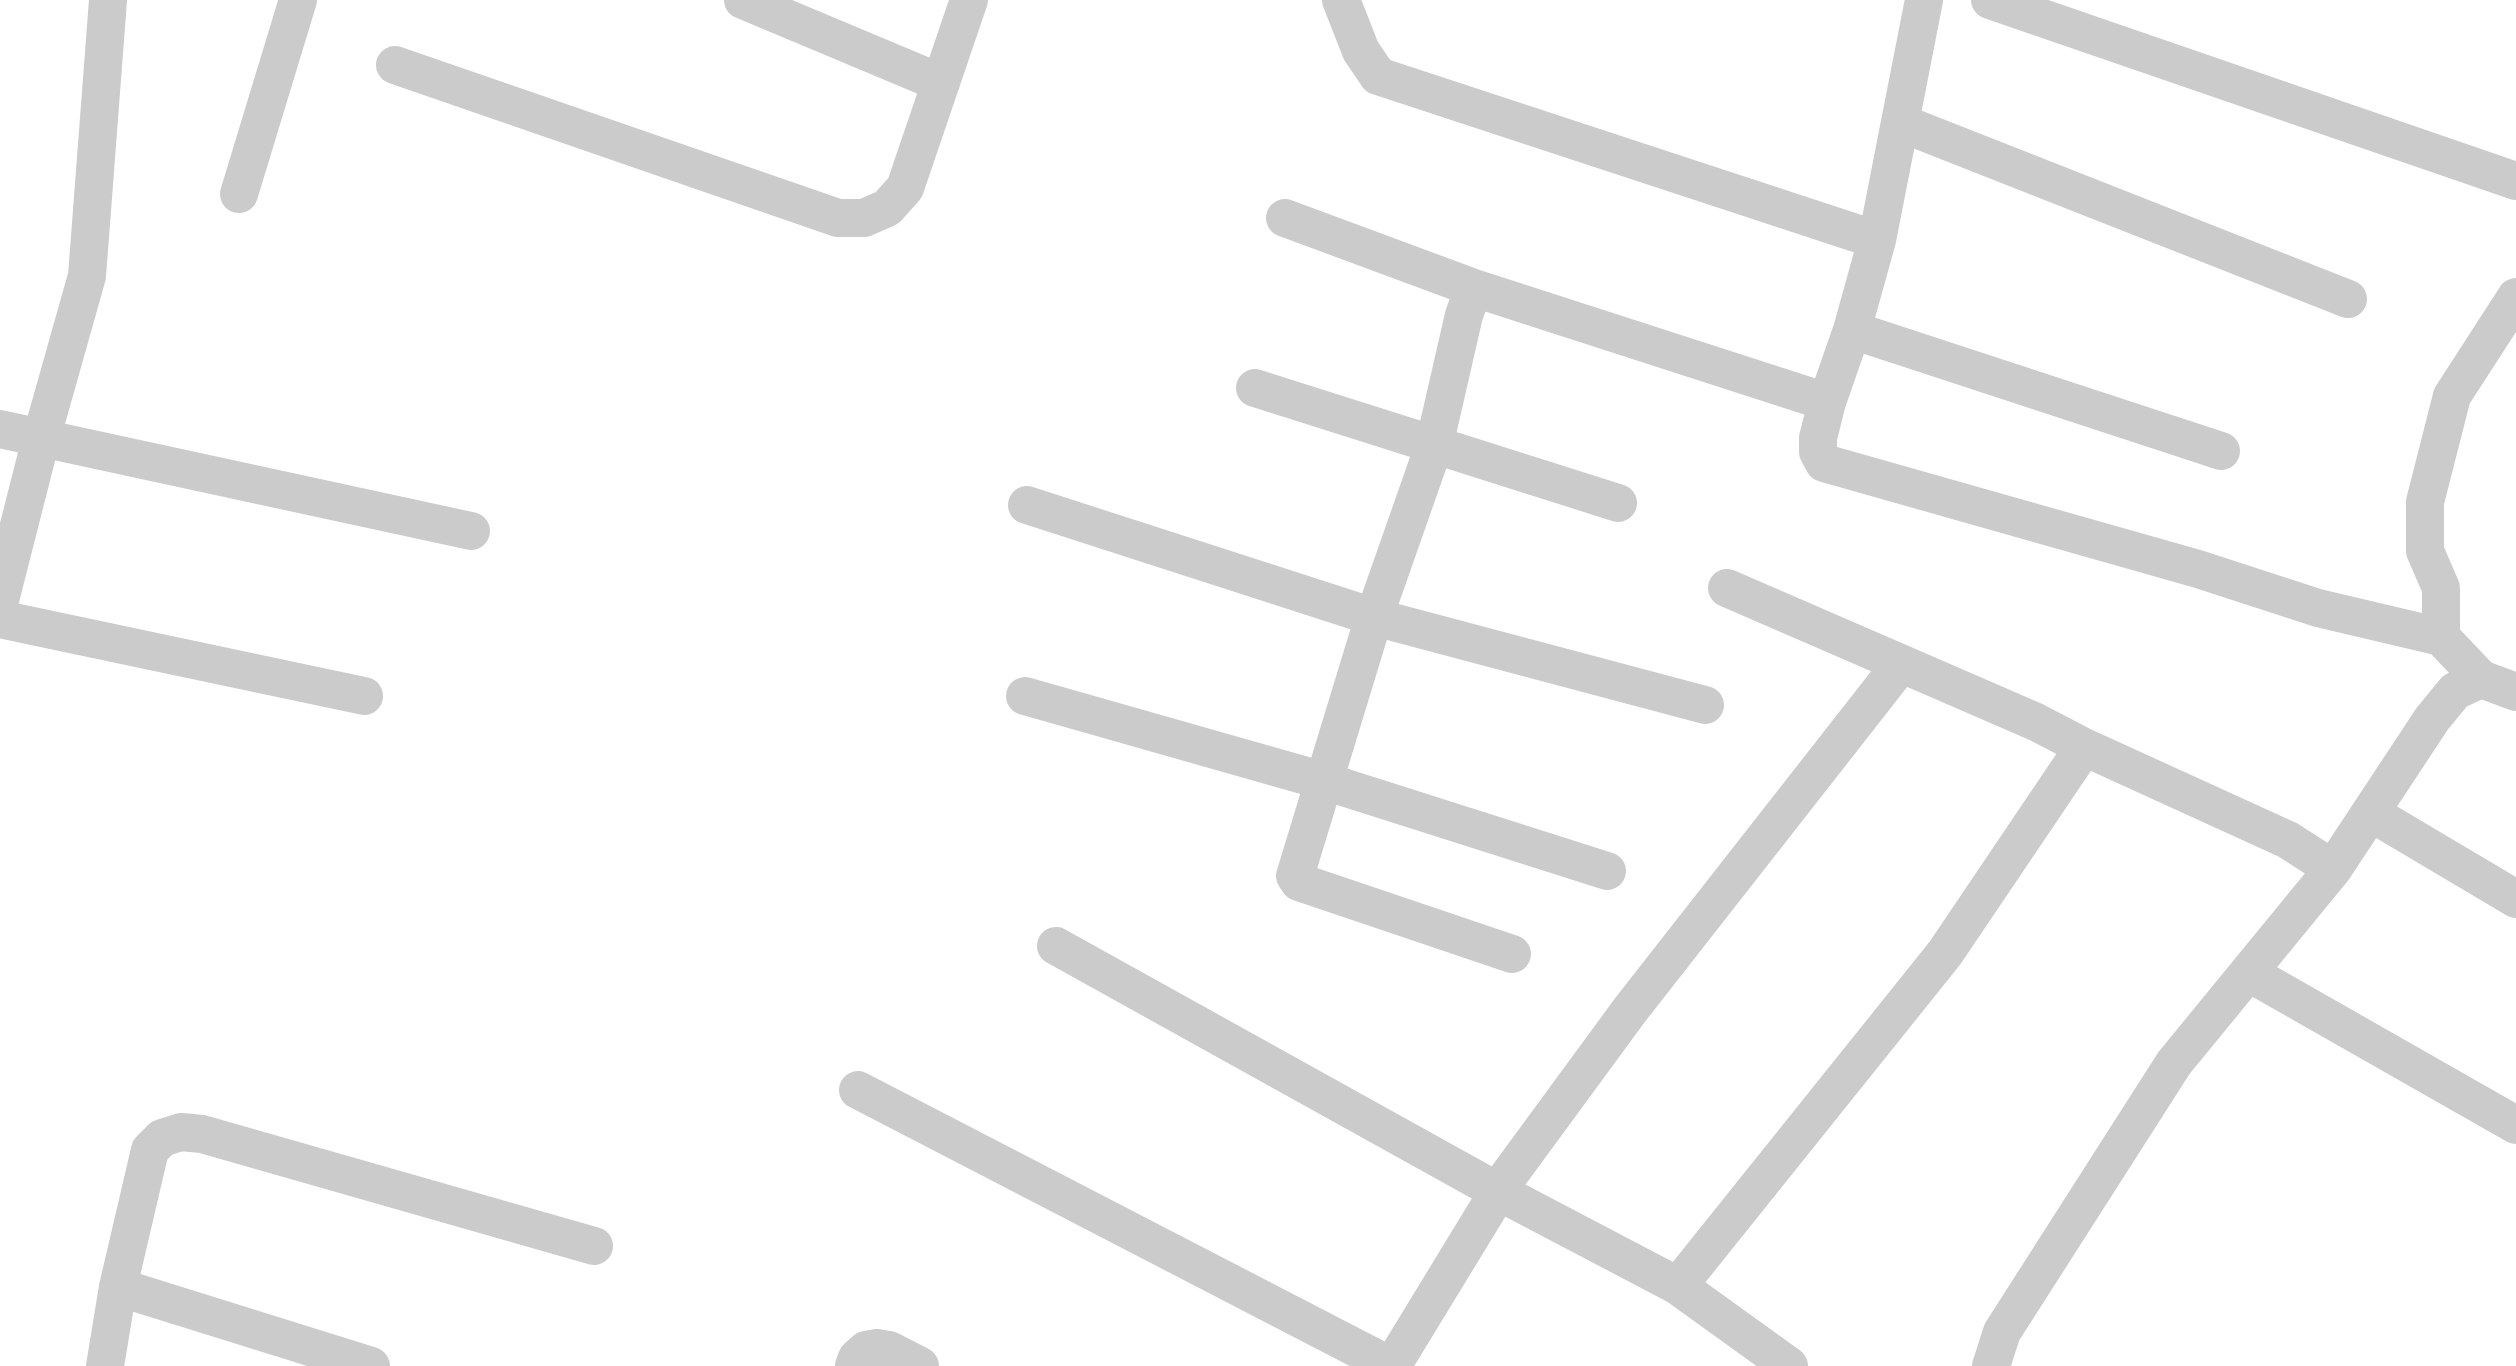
<!DOCTYPE html>
<html>
<head>
<meta charset="utf-8">
<style>
	body { margin:0 }
	canvas { display:block; background:#fff }
</style>
</head>
<body>
<canvas width="2516" height="1366"></canvas>
<script>
const ctx = document.querySelector('canvas').getContext('2d');
ctx.lineJoin = 'round';
function shape(rows) {
  const path = new Path2D();
  for (const r of rows) {
    path.moveTo(r[0], r[1]);
    for (let i = 2; i < r.length; i += 2) path.lineTo(r[i], r[i + 1]);
  }
  return path;
}
function trace(path, color, width, dash) {
  ctx.strokeStyle = color;
  ctx.lineWidth = width;
  ctx.lineCap = dash ? 'butt' : 'round';
  ctx.setLineDash(dash || []);
  ctx.stroke(path);
}
trace(shape([
	[743,0,941,83],
	[1341,0,1361,51,1378,76,1877,240],
	[1990,0,2516,181],
	[395,65,838,218,864,218,887,208,905,188,969,0],
	[1901,123,2348,299],
	[239,194,298,0],
	[1285,218,1474,288],
	[2516,297,2452,396,2425,502,2425,551,2441,588,2441,637,2481,679,2516,692],
	[1852,330,2221,451],
	[1255,388,1618,503],
	[1827,402,1852,330,1877,240,1924,0],
	[0,429,471,531],
	[1027,505,1374,617,1705,705],
	[1727,588,2036,722,2084,747,2288,840,2333,869],
	[0,600,41,439,87,276,108,0],
	[0,619,364,696],
	[1025,696,1324,781,1607,871],
	[2371,813,2516,899],
	[1056,946,1499,1192,1678,1286,1789,1366],
	[1512,954,1299,882,1295,876,1374,617,1434,446,1464,315,1474,288,1827,402,1818,438,1818,452,1824,463,2198,569,2318,608,2441,637],
	[2249,973,2516,1125],
	[858,1090,1391,1366],
	[1678,1286,1945,953,2084,747],
	[118,1287,371,1366],
	[105,1366,118,1287,150,1150,162,1138,181,1132,202,1134,594,1246],
	[854,1366,857,1358,866,1350,877,1348,889,1350,920,1366],
	[1392,1366,1506,1179,1630,1010,1901,664],
	[1991,1366,2002,1332,2174,1063,2333,869,2432,719,2455,691,2481,679]
]), '#cbcbcb', 38);
</script>
</body>
</html>
